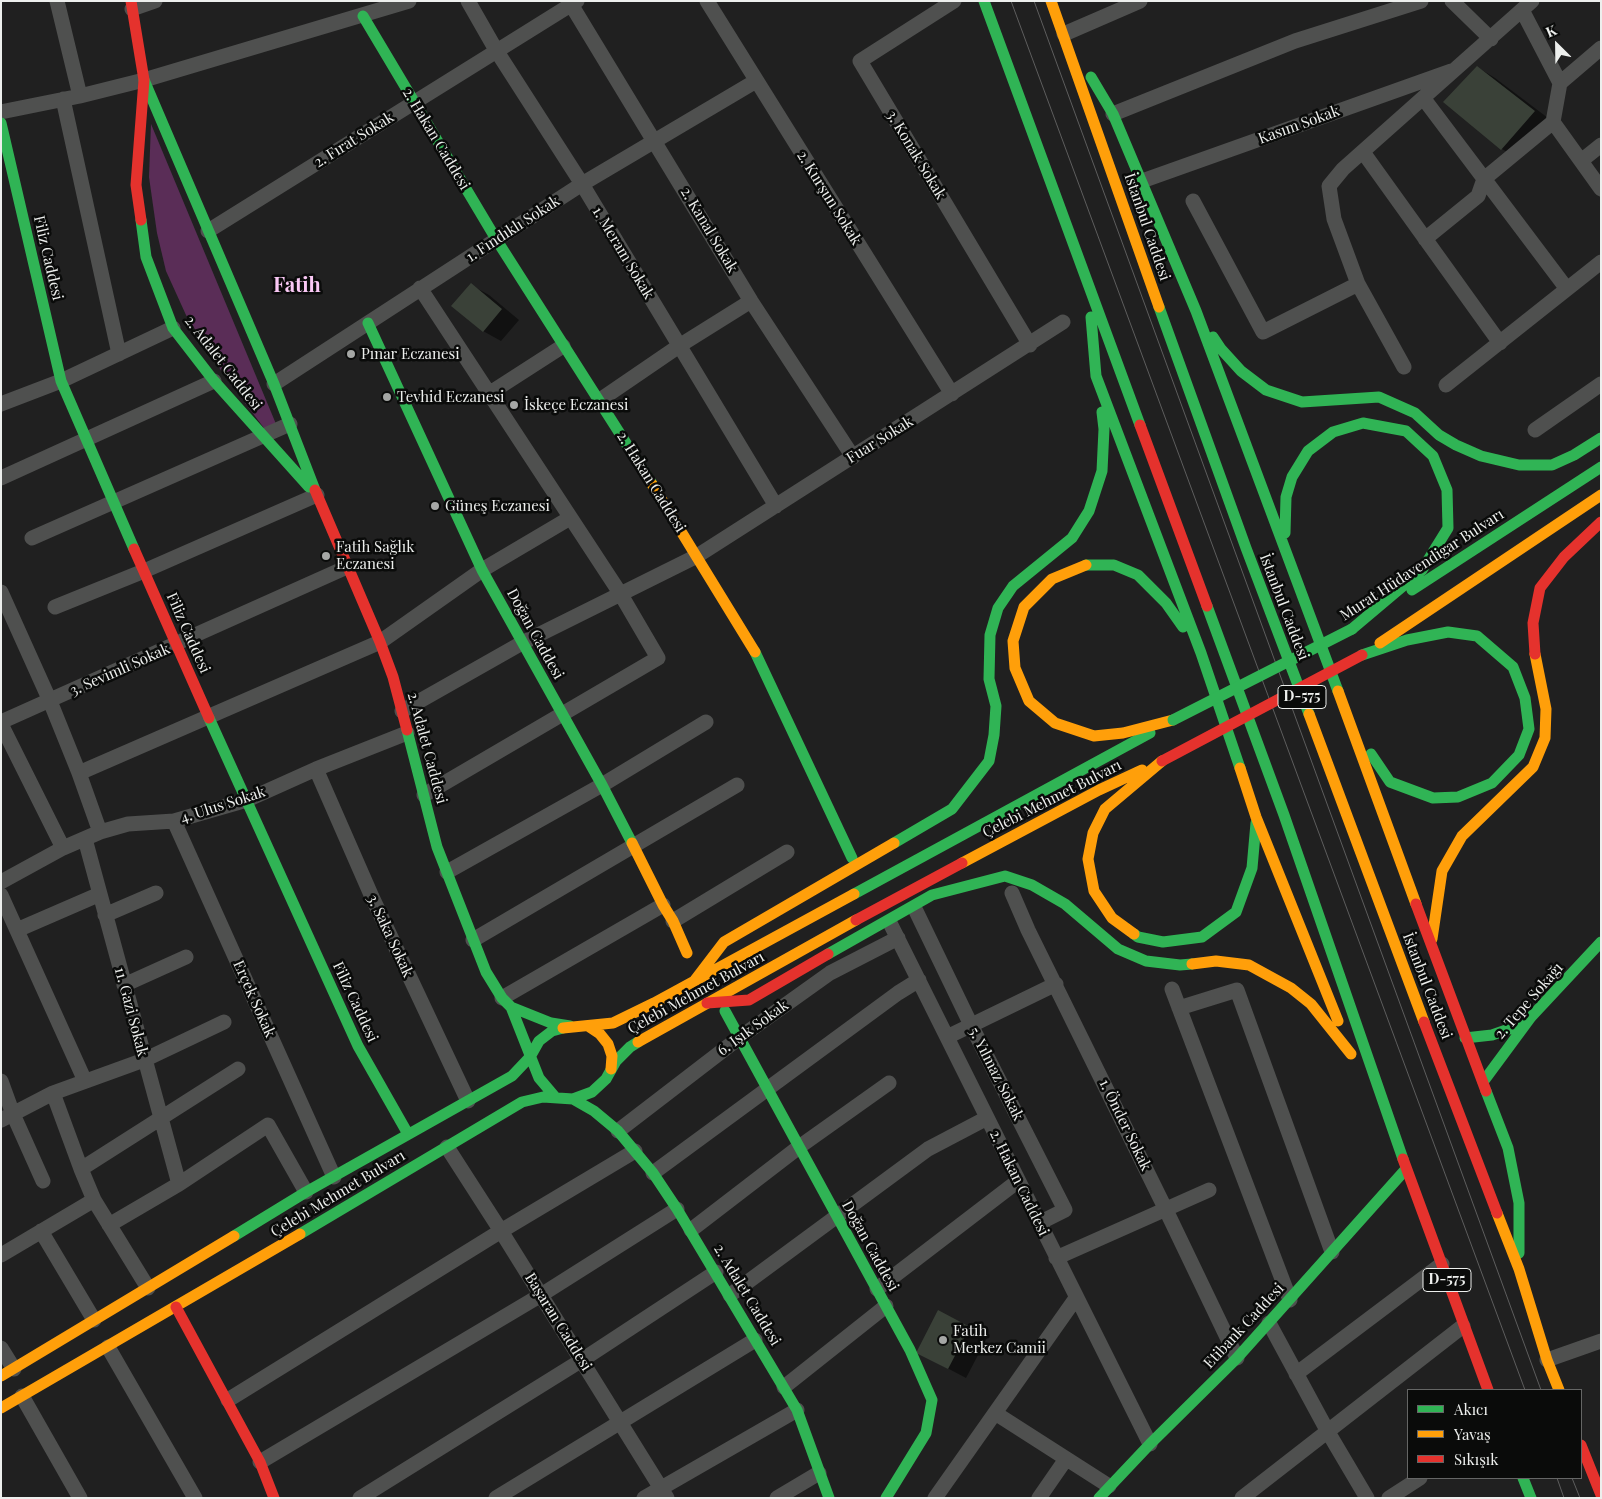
<!DOCTYPE html>
<html>
<head>
<meta charset="utf-8">
<style>
	body { margin:0 }
	#map { position:relative; width:1602px; height:1499px; overflow:hidden; background:#202020; font-family:"Playfair Display",serif }
	canvas { display:block }
	.frame { position:absolute; inset:0; border:2px solid #edefed; pointer-events:none }
	.legend { position:absolute; left:1407px; top:1389px; width:175px; height:90px; box-sizing:border-box; background:#0a0b0a; border:1px solid #656665; margin:0; padding:6px 9px; list-style:none; font-size:15px; color:#edefed }
	.legend li { display:flex; align-items:center; gap:10px; height:25px }
	.legend b { width:25px; border:1px solid #656665 }
	.north { position:absolute; left:1532px; top:20px; width:50px; height:50px; -webkit-text-stroke:4px #0a0b0a; paint-order:stroke; rotate:337deg; font-size:14px; font-weight:700; line-height:20px; text-align:center; color:#edefed }
	.north::after { content:''; display:block; margin:auto; width:18px; height:22px; background:#edefed; clip-path:polygon(50% 0,100% 100%,50% 72%,0 100%) }
</style>
</head>
<body>
<div id="map">
<canvas width="1602" height="1499"></canvas>
<div class="frame"></div>
<ul class="legend">
<li><b style="height:6px;background:#30b455"></b>Akıcı</li>
<li><b style="height:6px;background:#ff9f0a"></b>Yavaş</li>
<li><b style="height:6px;background:#e5322d"></b>Sıkışık</li>
</ul>
<div class="north">K</div>
</div>
<script>
const ctx = document.querySelector('canvas').getContext('2d');
ctx.lineJoin = 'round';
function fillPath(path, color) {
  ctx.fillStyle = color;
  ctx.fill(path, 'evenodd');
}
function shape(rows) {
  const path = new Path2D();
  for (const r of rows) {
    path.moveTo(r[0], r[1]);
    for (let i = 2; i < r.length; i += 2) path.lineTo(r[i], r[i + 1]);
  }
  return path;
}
function trace(path, color, width, dash) {
  ctx.strokeStyle = color;
  ctx.lineWidth = width;
  ctx.lineCap = dash ? 'butt' : 'round';
  ctx.setLineDash(dash || []);
  ctx.stroke(path);
}
function drawText(font, color, halo, rows, align = 'center') {
  ctx.font = font + ' "Playfair Display",serif';
  ctx.lineWidth = 5;
  ctx.setLineDash([]);
  ctx.textBaseline = 'middle';
  ctx.strokeStyle = halo;
  ctx.fillStyle = color;
  for (const [text, x, y, turn = 0] of rows) {
    ctx.save();
    ctx.translate(x, y);
    ctx.rotate((+turn || 0) * Math.PI / 180);
    ctx.textAlign = isNaN(turn) ? turn : align;
    if (halo) ctx.strokeText(text, 0, 0);
    ctx.fillText(text, 0, 0);
    ctx.restore();
  }
}
fillPath(shape([
	[151,124,276,424,264,428,224,375,186,315,166,271,157,233,149,177]
]), '#5a2d57');
fillPath(shape([
	[1477,67,1495,78,1552,121,1519,159,1502,149],
	[471,285,489,295,519,320,501,341,483,331],
	[938,1312,987,1338,966,1378,917,1352]
]), '#0007');
fillPath(shape([
	[1477,66,1535,111,1501,150,1443,102],
	[471,283,502,309,483,332,451,306],
	[938,1310,970,1327,948,1369,916,1353]
]), '#3a4138');
trace(shape([
	[57,1,80,96],
	[468,1,496,50,582,184,776,506],
	[569,1,751,301,853,457],
	[707,1,952,394],
	[954,1,860,61,1030,345],
	[1452,1,1491,39],
	[132,9,155,1],
	[1522,10,1560,83],
	[1064,34,1140,1],
	[63,99,119,354],
	[1424,99,1567,289],
	[1,112,80,96,144,80,409,1],
	[1113,114,1295,41,1421,1],
	[1553,122,1601,189],
	[1363,152,1500,343],
	[1581,161,1601,145],
	[1142,181,1451,71],
	[1193,201,1263,332,1358,284],
	[208,231,577,1],
	[1425,239,1478,196,1484,179,1553,122,1560,83,1601,48],
	[420,288,620,593,658,658,424,795],
	[1404,367,1358,284,1334,219,1329,186,1343,169,1532,1],
	[274,384,582,184,756,81],
	[1446,385,1601,262],
	[490,393,563,346],
	[600,400,679,346,751,301],
	[1,404,61,381,173,328],
	[1535,430,1601,384],
	[1,478,214,381],
	[32,538,290,424],
	[1,592,50,701,79,773,100,832],
	[55,607,144,571,317,495],
	[402,711,522,643,697,556,1063,322],
	[1,722,347,567],
	[1,724,63,848],
	[316,769,372,897,468,1101],
	[79,773,380,642,482,570,570,518],
	[174,821,334,1177],
	[85,839,179,1184],
	[447,872,602,785,706,722],
	[1,882,63,848,100,832,128,824,174,821,247,800,316,769,407,733],
	[1012,893,1028,930,1166,1210,1237,1358],
	[1,895,85,1081],
	[916,911,971,1025,1065,1210,1039,1223],
	[105,915,156,893],
	[673,921,787,852],
	[890,923,1150,1444],
	[17,930,100,894],
	[473,940,737,785],
	[124,985,186,957],
	[1172,989,1290,1300],
	[502,998,663,905],
	[1179,1008,1237,990,1332,1252],
	[947,1037,1056,984],
	[1,1081,13,1114,43,1181],
	[53,1093,81,1169,94,1200,148,1288],
	[1,1120,53,1093,144,1060,224,1022],
	[618,1131,739,1038,830,973,898,938],
	[447,1147,501,1231,667,1498],
	[81,1169,238,1069],
	[653,1173,898,993,919,980],
	[109,1225,179,1184,268,1125,306,1192],
	[691,1230,799,1147,889,1083],
	[41,1231,94,1320],
	[1,1255,94,1200],
	[1056,1258,1209,1190],
	[877,1289,1018,1181],
	[730,1295,928,1149,987,1118],
	[1269,1323,1328,1432,1367,1498],
	[108,1347,195,1498],
	[1,1348,14,1369],
	[1547,1360,1601,1341],
	[1296,1374,1442,1264],
	[784,1387,886,1306],
	[22,1396,80,1498],
	[228,1400,501,1231,635,1151],
	[995,1413,1109,1486],
	[260,1462,541,1295,677,1209],
	[360,1498,582,1360,716,1272],
	[496,1498,755,1340],
	[644,1498,797,1410],
	[777,1498,819,1473],
	[935,1498,1076,1298],
	[1039,1498,1066,1459],
	[1242,1498,1463,1326],
	[1389,1498,1420,1478]
]), '#4f504f', 15);
trace(shape([
	[984,1,1140,425],
	[363,16,496,239,652,484],
	[1091,77,1113,114,1196,311,1338,691],
	[144,80,274,384,315,490],
	[1,123,61,381,134,549],
	[141,220,146,257,173,328,214,381,309,487],
	[1159,307,1246,548,1309,714],
	[1091,317,1096,376,1201,653,1240,768],
	[368,323,482,570,602,785,632,843],
	[1213,337,1221,349,1241,371,1266,390,1302,402,1379,397,1415,413,1439,435,1456,445,1481,456,1519,465,1552,465,1574,455,1601,438],
	[1285,533,1286,497,1292,477,1308,451,1333,432,1363,423,1406,431,1433,456,1447,490,1448,528,1422,570,1352,629],
	[1086,565,1114,565,1138,575,1166,603,1183,627],
	[1412,590,1601,467],
	[1207,606,1284,815,1403,1159],
	[755,652,852,858],
	[1362,655,1407,640,1448,632,1477,636,1513,667,1525,698,1529,729,1519,755,1492,783,1458,797,1433,798,1390,782,1371,754],
	[209,718,358,1046,408,1134],
	[407,730,437,847,486,972,502,998,511,1007,551,1023,570,1026],
	[894,843,952,809,989,761,994,735,996,706,989,679,990,635,998,608,1013,586,1072,538,1089,511,1102,471,1104,429,1102,412],
	[854,894,1150,733],
	[1134,934,1138,937,1163,942,1202,937,1236,912,1252,868,1256,823],
	[828,954,932,895,1005,876,1032,885,1065,904,1118,949,1146,961,1180,965,1192,964],
	[511,1007,539,1078,556,1098],
	[725,1011,910,1350,932,1400,926,1433,886,1498],
	[1465,1038,1492,1035,1512,1028,1531,1017],
	[1483,1082,1531,1017,1601,942],
	[1486,1091,1508,1148,1519,1203,1519,1253],
	[573,1099,594,1111,618,1131,653,1173,677,1209,797,1410,829,1498],
	[300,1234,522,1102,543,1097,573,1099,592,1092,606,1079,616,1061,630,1047,638,1042],
	[234,1236,306,1192,512,1076,530,1057,539,1041,552,1031,563,1028],
	[1523,1478,1531,1498],
	[1099,1498,1150,1444,1237,1358,1406,1169]
]), '#30b455', 11);
trace(shape([
	[1051,1,1159,307],
	[652,484,755,652],
	[1086,565,1052,579,1024,607,1013,641,1015,668,1029,701,1055,723,1094,736,1123,733,1173,720],
	[1380,643,1601,495],
	[1338,691,1416,904],
	[1309,714,1424,1022],
	[1240,768,1256,817,1338,1021],
	[632,843,663,905,673,921,687,953],
	[962,863,1099,790,1142,770],
	[1134,934,1112,918,1094,891,1088,859,1093,833,1105,809,1162,761],
	[1432,939,1442,871,1462,836,1533,767,1545,738,1546,709,1535,654],
	[1192,964,1216,961,1249,965,1291,988,1311,1004,1351,1054],
	[695,980,724,942,894,843],
	[588,1026,600,1034,608,1044,612,1056,611,1069],
	[563,1028,613,1023,654,1003,854,894],
	[638,1042,856,920],
	[1497,1213,1519,1269,1547,1360,1559,1390],
	[1,1376,234,1236],
	[1,1408,300,1234]
]), '#ff9f0a', 11);
trace(shape([
	[131,1,144,80,136,185,141,220],
	[1140,425,1207,606],
	[315,490,380,642,393,677,407,730],
	[134,549,209,718],
	[1535,654,1533,623,1540,588,1564,557,1601,522],
	[1416,904,1486,1091],
	[856,920,962,863],
	[707,1003,749,1000,828,954],
	[1424,1022,1497,1213],
	[1403,1159,1488,1390],
	[176,1307,260,1462,274,1498],
	[1581,1445,1601,1495]
]), '#e5322d', 11);
trace(shape([
	[1011,1,1525,1390],
	[1034,1,1541,1390],
	[1557,1478,1564,1498],
	[1572,1478,1580,1498]
]), '#5e5e5e', 1);
trace(shape([
	[1173,720,1352,629]
]), '#30b455', 11);
trace(shape([
	[1162,761,1362,655]
]), '#e5322d', 11);
for (const [x, y, r, color] of [
	[351,354,5,"#a5a7a5"],
	[387,397,5,"#a5a7a5"],
	[514,405,5,"#a5a7a5"],
	[435,506,5,"#a5a7a5"],
	[326,556,5,"#a5a7a5"],
	[943,1340,5,"#a5a7a5"]
]) {
  const dot = new Path2D();
  dot.arc(x, y, r, 0, 2 * Math.PI);
  ctx.fillStyle = color;
  ctx.fill(dot);
  trace(dot, '#0a0b0a', 2);
}
for (const [x, y, w] of [
	[1302,697,48],
	[1447,1280,48]
]) {
  const box = new Path2D();
  box.roundRect(x - w / 2, y - 11.5, w, 23, 4);
  ctx.fillStyle = '#0a0b0a';
  ctx.fill(box);
  trace(box, '#edefed', 1);
}
drawText('bold 14px', '#edefed', null, [
	["D-575",1302,697],
	["D-575",1447,1280]
]);
drawText('15px', '#edefed', '#0a0b0a', [
	["Kasım Sokak",1299,125,-20],
	["2. Hakan Caddesi",436,139,59],
	["2. Fırat Sokak",354,140,-32],
	["3. Konak Sokak",916,155,59],
	["2. Kurşun Sokak",829,198,58],
	["İstanbul Caddesi",1147,227,71],
	["1. Fındıklı Sokak",513,229,-33],
	["2. Kanal Sokak",709,230,59],
	["1. Meram Sokak",623,253,59],
	["Filiz Caddesi",48,258,77],
	["2. Adalet Caddesi",223,363,52],
	["Fuar Sokak",880,440,-32],
	["2. Hakan Caddesi",651,482,58],
	["Murat Hüdavendigar Bulvarı",1422,565,-33],
	["İstanbul Caddesi",1284,607,69],
	["Filiz Caddesi",188,633,66],
	["Doğan Caddesi",535,634,61],
	["3. Sevimli Sokak",120,670,-24],
	["2. Adalet Caddesi",427,748,75],
	["Çelebi Mehmet Bulvarı",1052,799,-27],
	["4. Ulus Sokak",223,805,-18],
	["3. Saka Sokak",390,936,65],
	["İstanbul Caddesi",1427,986,69],
	["Çelebi Mehmet Bulvarı",696,993,-29],
	["Erçek Sokak",254,999,66],
	["2. Tepe Sokağı",1529,1001,-49],
	["Filiz Caddesi",355,1002,65],
	["11. Gazi Sokak",131,1012,75],
	["6. Işık Sokak",753,1028,-36],
	["5. Yılmaz Sokak",996,1074,63],
	["1. Önder Sokak",1125,1125,64],
	["2. Hakan Caddesi",1019,1183,64],
	["Çelebi Mehmet Bulvarı",338,1194,-31],
	["Doğan Caddesi",870,1246,61],
	["2. Adalet Caddesi",747,1295,59],
	["Başaran Caddesi",558,1322,58],
	["Etibank Caddesi",1244,1326,-47]
]);
drawText('15px', '#edefed', '#0a0b0a', [
	["Pınar Eczanesi",361,354],
	["Tevhid Eczanesi",397,397],
	["İskeçe Eczanesi",524,405],
	["Güneş Eczanesi",445,506],
	["Fatih Sağlık",336,547],
	["Eczanesi",336,564],
	["Fatih",953,1331],
	["Merkez Camii",953,1348]
], 'left');
drawText('bold 20px', '#fac8f5', '#0a0b0a', [
	["Fatih",297,286]
]);
</script>
</body>
</html>
